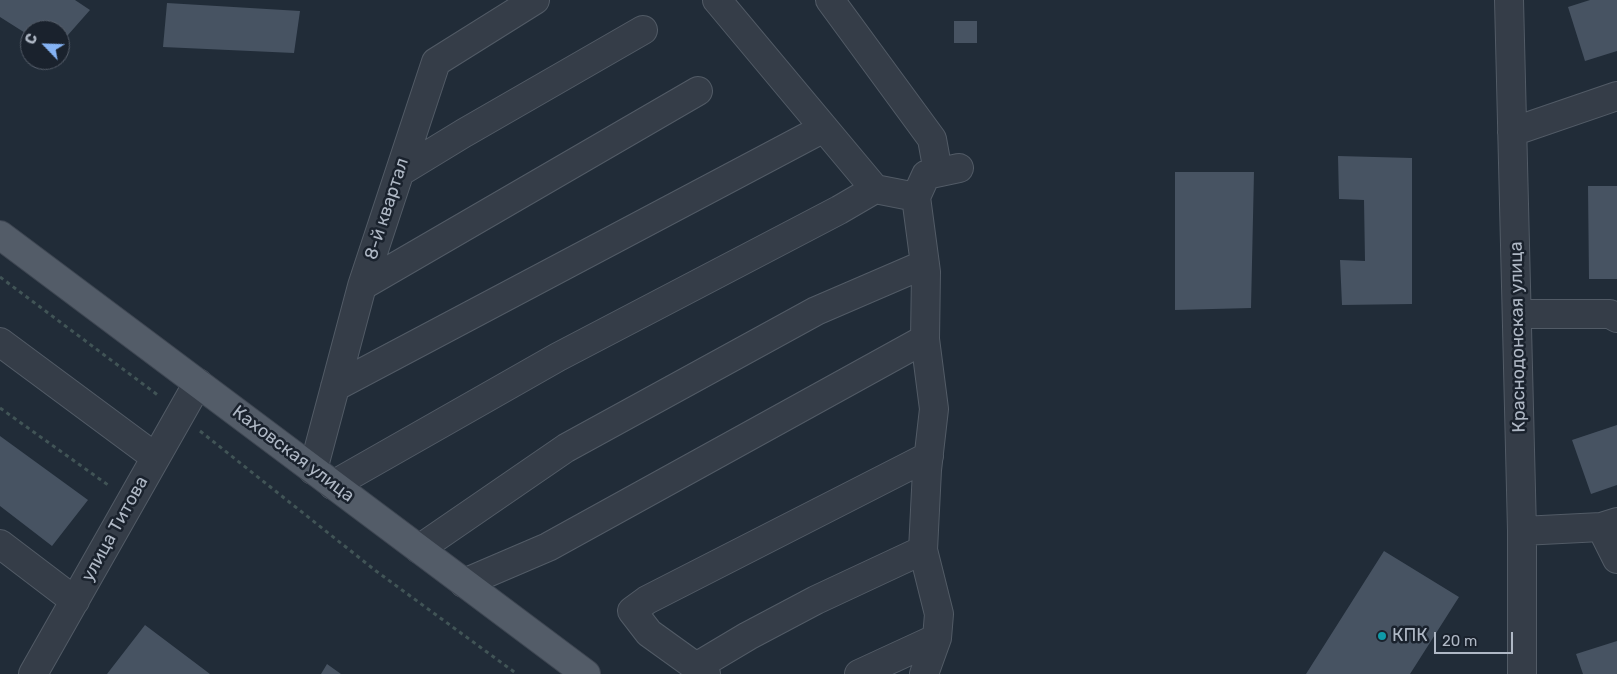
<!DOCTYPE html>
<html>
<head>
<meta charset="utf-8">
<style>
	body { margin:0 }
	#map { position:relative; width:1617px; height:674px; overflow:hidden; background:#212c38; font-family:Rubik,sans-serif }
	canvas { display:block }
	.north { position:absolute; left:20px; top:20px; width:50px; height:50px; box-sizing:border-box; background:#1a222d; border:1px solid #565e6a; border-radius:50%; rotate:294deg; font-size:14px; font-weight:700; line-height:20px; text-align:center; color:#afb8c5 }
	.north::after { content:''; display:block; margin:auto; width:18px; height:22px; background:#85b3f4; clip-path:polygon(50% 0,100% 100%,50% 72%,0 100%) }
	.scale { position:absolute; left:1434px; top:632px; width:79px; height:22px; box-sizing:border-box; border:2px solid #afb8c5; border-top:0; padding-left:6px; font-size:15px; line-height:18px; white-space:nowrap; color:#afb8c5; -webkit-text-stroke:4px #1a222d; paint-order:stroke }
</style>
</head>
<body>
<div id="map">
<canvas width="1617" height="674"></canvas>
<div class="north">С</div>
<div class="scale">20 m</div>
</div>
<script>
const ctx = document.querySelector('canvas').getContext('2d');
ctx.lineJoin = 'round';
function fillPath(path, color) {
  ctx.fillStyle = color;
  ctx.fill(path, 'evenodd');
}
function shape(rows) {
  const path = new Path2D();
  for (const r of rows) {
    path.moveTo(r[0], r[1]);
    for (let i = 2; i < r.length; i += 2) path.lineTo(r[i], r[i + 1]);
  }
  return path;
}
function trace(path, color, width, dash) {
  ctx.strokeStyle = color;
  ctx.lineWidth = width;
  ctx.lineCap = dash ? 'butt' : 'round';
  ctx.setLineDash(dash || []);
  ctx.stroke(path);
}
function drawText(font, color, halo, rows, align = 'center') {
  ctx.font = font + ' Rubik,sans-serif';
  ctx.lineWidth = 5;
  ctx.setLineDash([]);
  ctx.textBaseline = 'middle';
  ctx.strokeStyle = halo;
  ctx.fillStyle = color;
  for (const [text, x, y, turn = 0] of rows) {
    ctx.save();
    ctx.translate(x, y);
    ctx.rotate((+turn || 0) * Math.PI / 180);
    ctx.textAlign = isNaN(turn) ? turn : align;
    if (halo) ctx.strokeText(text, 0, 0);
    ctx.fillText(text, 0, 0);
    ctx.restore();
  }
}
fillPath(shape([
	[0,0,75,0,90,10,60,44,60,30,30,30,30,36,0,17],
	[1590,0,1617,0,1617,51,1585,61,1568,7],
	[167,3,300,11,294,53,163,47],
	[954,21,977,21,977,43,954,43],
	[1338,156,1412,158,1412,304,1342,305,1340,260,1365,261,1364,200,1339,199],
	[1175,172,1254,172,1251,308,1175,310],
	[1588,186,1617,186,1617,279,1589,279],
	[1617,425,1617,485,1591,494,1572,440],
	[0,436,88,500,52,546,0,506],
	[1384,551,1459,597,1410,674,1306,674],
	[145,625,210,674,107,674],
	[1617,641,1617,674,1583,674,1576,654],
	[327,664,341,674,321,674]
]), '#475362');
const minor = shape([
	[717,0,875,189,916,197],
	[830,0,932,139,938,172],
	[1509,0,1522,531,1522,674],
	[1512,132,1617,96],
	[400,172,464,133,643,30],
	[362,286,698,91],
	[1517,314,1610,314,1617,318],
	[0,342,155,457],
	[335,387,824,128],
	[313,470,362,286,436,62,535,0],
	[333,485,558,357,839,210,875,189],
	[1601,527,1617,559],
	[1522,531,1601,527,1617,522],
	[0,544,75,601],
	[419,549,566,448,816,311,925,264],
	[464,583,548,547,925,339],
	[696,667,748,636,816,600,923,550],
	[33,674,198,383],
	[706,674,649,633,632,611,647,600,929,456],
	[859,674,937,638],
	[924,674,937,638,939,614,923,550,927,470,934,409,925,339,926,272,916,197,926,175,959,168]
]);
const major = shape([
	[0,235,586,674]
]);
trace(minor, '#525b66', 30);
trace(major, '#3e4652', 30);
trace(shape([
	[0,277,159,396],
	[0,408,108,485],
	[200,431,376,571,517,674]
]), '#415456', 3, [4, 4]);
trace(minor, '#353d48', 28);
trace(major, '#535c68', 28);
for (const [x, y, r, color] of [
	[1382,636,5,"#0f9aa8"]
]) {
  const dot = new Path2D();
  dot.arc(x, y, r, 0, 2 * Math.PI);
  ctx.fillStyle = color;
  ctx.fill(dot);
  trace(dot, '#1a222d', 2);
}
drawText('18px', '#afb8c5', '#1a222d', [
	["8-й квартал",387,209,-72],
	["Краснодонская улица",1518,337,-91],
	["Каховская улица",293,454,37],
	["улица Титова",115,529,-61]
]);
drawText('18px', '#afb8c5', '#1a222d', [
	["КПК",1392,636]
], 'left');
</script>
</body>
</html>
